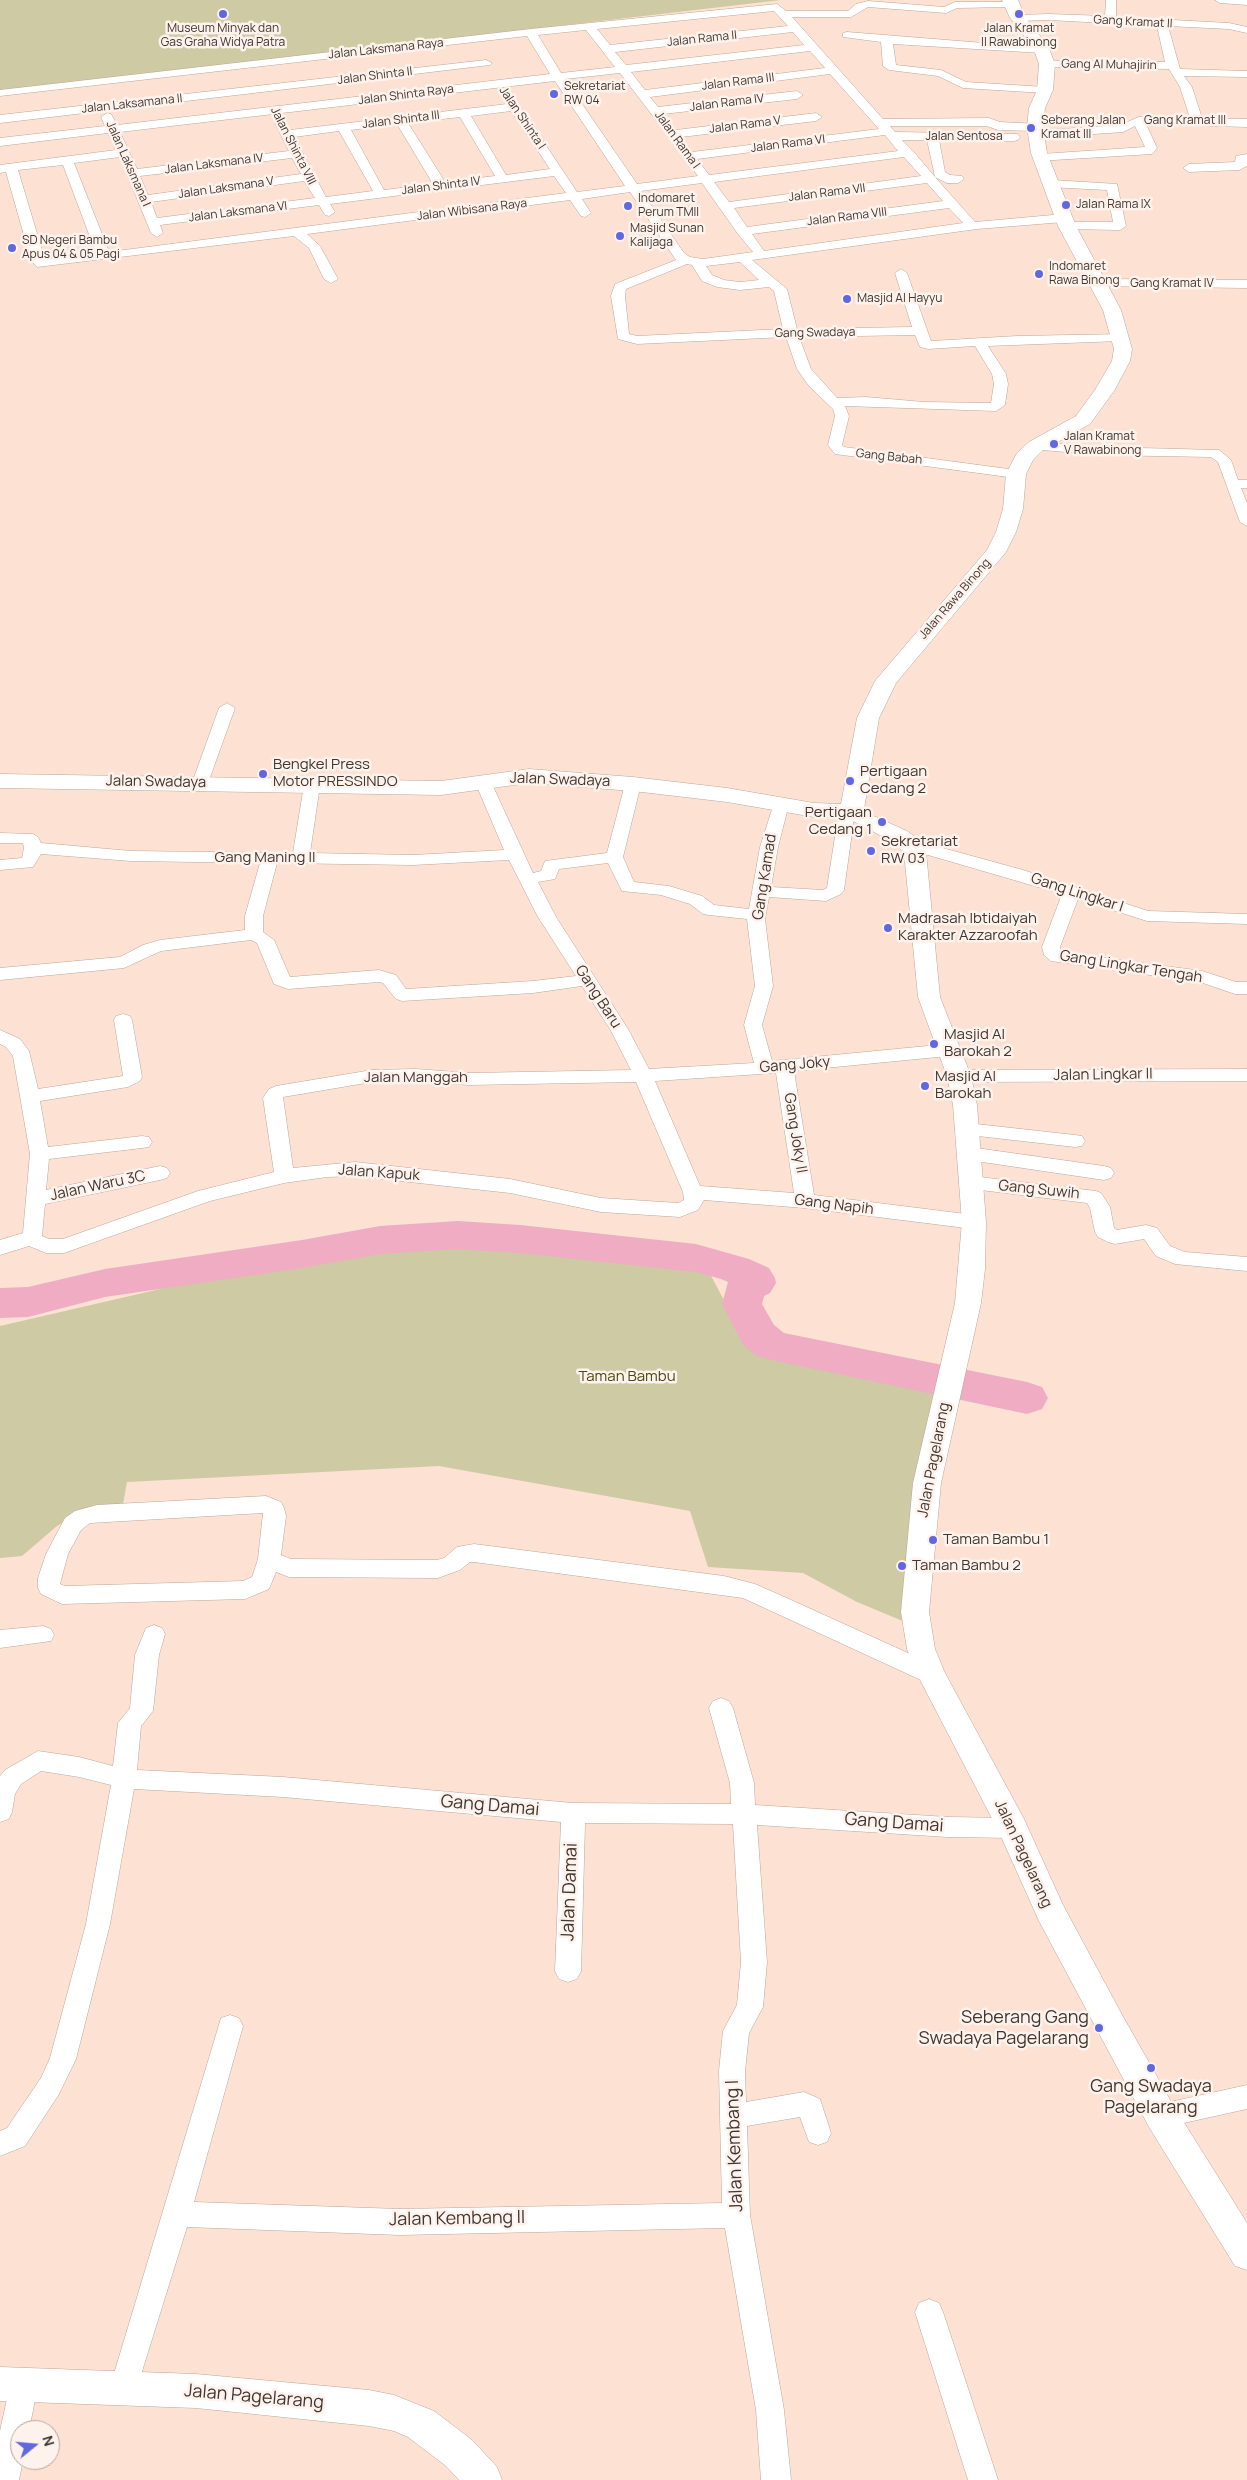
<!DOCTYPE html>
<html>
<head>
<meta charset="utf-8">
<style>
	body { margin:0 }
	#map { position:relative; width:1247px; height:2480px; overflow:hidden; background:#fde1d3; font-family:Manrope,sans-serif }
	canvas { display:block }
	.north { position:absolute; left:10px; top:2420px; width:50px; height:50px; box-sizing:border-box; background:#fef2ec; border:1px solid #b2a7a1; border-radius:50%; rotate:73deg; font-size:14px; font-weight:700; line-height:20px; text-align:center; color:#413630 }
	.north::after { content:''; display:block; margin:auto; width:18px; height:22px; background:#5f68e0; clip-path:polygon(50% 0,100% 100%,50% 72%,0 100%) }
</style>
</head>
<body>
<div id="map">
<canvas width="1247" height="2480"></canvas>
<div class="north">N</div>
</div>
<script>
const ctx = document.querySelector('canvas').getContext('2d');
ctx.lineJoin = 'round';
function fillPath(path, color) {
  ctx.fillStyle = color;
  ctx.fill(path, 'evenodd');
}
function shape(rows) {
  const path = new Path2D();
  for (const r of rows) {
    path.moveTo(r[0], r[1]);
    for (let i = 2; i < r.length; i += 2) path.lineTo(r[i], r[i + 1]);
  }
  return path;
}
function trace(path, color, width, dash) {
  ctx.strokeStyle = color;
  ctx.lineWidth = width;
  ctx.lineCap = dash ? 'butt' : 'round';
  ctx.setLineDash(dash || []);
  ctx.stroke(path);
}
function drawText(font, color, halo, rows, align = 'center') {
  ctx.font = font + ' Manrope,sans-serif';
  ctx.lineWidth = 5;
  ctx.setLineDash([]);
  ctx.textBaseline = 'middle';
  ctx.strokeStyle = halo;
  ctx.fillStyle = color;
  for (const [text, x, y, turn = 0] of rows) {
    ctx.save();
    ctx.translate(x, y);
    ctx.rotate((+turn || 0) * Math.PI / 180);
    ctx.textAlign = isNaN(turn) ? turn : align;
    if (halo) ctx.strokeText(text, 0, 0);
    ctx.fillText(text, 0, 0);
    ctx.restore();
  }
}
fillPath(shape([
	[0,0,781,0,0,91],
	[486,1234,707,1268,746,1342,945,1378,910,1624,857,1602,803,1573,708,1567,690,1511,439,1466,127,1482,123,1504,85,1509,57,1526,22,1556,0,1558,0,1326,225,1274]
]), '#cecaa3');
fillPath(shape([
	[458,1221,520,1225,696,1244,749,1259,769,1268,775,1278,776,1283,770,1293,764,1296,762,1304,774,1325,784,1333,1027,1382,1042,1387,1048,1398,1042,1409,1027,1414,772,1360,757,1356,744,1346,722,1304,728,1282,721,1279,696,1272,520,1253,458,1249,380,1254,302,1268,105,1297,28,1317,0,1318,0,1288,28,1287,105,1269,302,1240,380,1226,458,1221]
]), '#efacc3');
const minor = shape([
	[1106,0,1116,0,1116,17,1229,23,1247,27,1247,33,1229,29,1168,26,1180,69,1247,71,1247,77,1184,76,1192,87,1202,118,1247,119,1247,127,1146,124,1157,148,1152,154,1037,161,1035,158,1037,155,1041,154,1145,147,1135,126,1123,132,1036,138,1032,137,1030,134,1032,131,1120,125,1139,117,1190,118,1180,87,1169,69,1047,67,1041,64,1047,61,1165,62,1157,26,1114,24,1110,25,1105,23,1049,20,1018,21,1012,18,1018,15,1049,14,1105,16,1106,0],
	[1215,0,1247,0,1247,5,1220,3,1215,0],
	[868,1,944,7,955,2,1015,2,1017,4,1011,7,957,8,946,13,868,7,851,17,792,17,883,119,989,118,1000,122,1039,124,1041,127,1039,130,1035,131,998,130,987,126,890,126,895,132,1018,134,1020,137,1018,140,1014,141,939,140,945,172,950,175,962,176,964,179,958,183,947,183,935,177,975,222,1064,214,1070,218,1064,222,977,229,752,260,787,289,797,329,912,327,895,273,901,269,907,273,931,341,1017,336,1125,334,1127,337,1120,341,988,346,1006,374,1008,384,1005,405,996,411,845,406,849,416,842,445,844,447,1016,470,1023,474,1021,477,1016,478,835,454,828,445,835,416,833,409,809,386,797,369,786,337,637,344,618,339,611,296,615,284,676,260,630,192,582,199,591,213,585,217,581,216,570,200,307,234,320,246,338,279,331,283,324,279,309,248,294,236,37,267,31,260,6,172,0,173,0,165,116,150,108,133,0,146,0,138,105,126,101,117,107,113,111,114,117,125,550,74,527,36,0,96,0,90,531,29,777,4,786,11,848,11,856,4,868,1],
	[774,11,788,26,610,45,597,29,774,11],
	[586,30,615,67,561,73,538,35,586,30],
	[793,32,804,45,626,65,615,52,793,32],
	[810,51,825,68,645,90,631,72,810,51],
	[620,73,669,137,698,176,637,184,565,79,620,73],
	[830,74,879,129,692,152,681,137,816,121,822,117,816,113,676,130,663,114,797,99,803,95,797,91,658,107,650,97,830,74],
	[555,81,625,186,577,192,519,105,512,95,508,93,502,97,507,104,290,130,285,120,281,119,275,123,289,151,137,169,120,132,555,81],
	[511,111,550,169,506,175,471,116,511,111],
	[460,117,495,176,445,182,408,123,460,117],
	[397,124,433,184,384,190,351,130,397,124],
	[339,131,373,191,326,197,294,137,339,131],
	[885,135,898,151,709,175,697,159,885,135],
	[902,140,927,140,935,177,912,150,902,140],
	[120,157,151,233,157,237,163,233,160,225,319,205,325,215,329,216,335,212,330,204,554,176,566,193,109,252,74,163,120,157],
	[904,157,921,176,729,202,714,182,904,157],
	[292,158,301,174,148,195,140,176,292,158],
	[63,165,96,253,45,260,18,170,63,165],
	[304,181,315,198,157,218,151,202,304,181],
	[702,183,738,234,753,252,703,259,690,257,684,253,641,191,702,183],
	[927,183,943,201,747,227,734,208,927,183],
	[949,208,963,223,764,251,752,234,949,208],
	[740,262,759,280,740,282,724,280,712,275,706,266,740,262],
	[687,264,692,265,702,281,717,287,740,290,769,287,774,291,783,329,637,336,629,334,625,296,626,289,687,264],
	[915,335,920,347,928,349,975,346,992,374,994,384,991,403,924,402,866,397,837,398,811,369,799,337,915,335],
	[847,32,1046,48,1048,50,1042,53,893,44,896,65,941,70,966,82,1045,87,1051,90,1045,93,963,88,938,76,889,70,883,66,881,42,843,37,843,33,847,32],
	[486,60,492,63,490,65,0,123,0,115,486,60],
	[1247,154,1247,166,1239,170,1189,172,1183,168,1189,164,1235,162,1236,156,1247,154],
	[1052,180,1117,184,1126,226,1120,230,1063,229,1061,226,1063,223,1067,222,1113,222,1107,190,1048,187,1046,184,1052,180],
	[1096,279,1247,280,1247,288,1091,286,1089,283,1096,279],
	[1036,442,1101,447,1219,450,1231,460,1238,480,1247,480,1247,488,1241,488,1247,503,1247,526,1240,522,1218,462,1211,457,1101,455,1031,449,1029,446,1036,442],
	[227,703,235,708,208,783,206,787,200,788,194,787,192,783,219,708,227,703],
	[483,777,489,778,491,782,533,873,541,871,545,861,607,853,625,784,627,780,633,779,639,780,641,784,623,857,634,882,669,886,702,896,714,905,749,909,760,847,775,800,787,800,789,804,778,847,771,887,823,890,827,888,839,811,841,807,847,806,853,807,855,811,844,890,841,894,826,901,769,897,765,919,773,986,762,1025,772,1061,948,1044,955,1046,957,1050,955,1054,948,1056,794,1071,814,1195,974,1215,981,1217,984,1222,981,1227,974,1229,805,1208,704,1200,698,1210,680,1217,601,1212,510,1193,355,1176,327,1177,284,1183,210,1201,64,1253,46,1253,29,1246,0,1255,0,1240,23,1233,30,1154,13,1056,6,1047,0,1044,0,1030,20,1039,29,1051,38,1089,123,1076,114,1020,116,1016,123,1014,130,1016,132,1020,142,1077,140,1081,128,1087,40,1101,48,1147,142,1136,149,1137,152,1142,149,1147,142,1148,49,1159,46,1190,160,1166,167,1168,170,1173,167,1178,160,1180,45,1204,42,1236,49,1239,63,1239,198,1191,274,1172,263,1098,269,1089,276,1086,372,1070,416,1069,469,1073,631,1070,610,1029,582,986,533,993,402,1001,396,999,383,983,379,982,288,989,274,984,257,943,251,940,161,951,124,968,0,980,0,968,120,957,143,945,160,940,245,930,245,916,260,863,131,861,41,854,33,867,0,870,0,860,22,858,24,848,23,843,0,843,0,833,33,834,38,837,41,843,131,851,293,853,304,785,306,781,312,780,318,781,320,785,310,853,413,855,504,850,475,782,477,778,483,777],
	[509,860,538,917,576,976,533,981,406,989,396,975,379,970,290,977,274,940,263,932,263,916,277,863,413,865,509,860],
	[608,863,622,891,661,895,690,904,703,914,709,915,747,919,755,986,744,1025,754,1063,649,1069,628,1029,556,917,538,882,555,879,559,869,608,863],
	[776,1073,794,1193,700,1186,655,1081,776,1073],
	[416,1081,469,1085,636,1082,683,1192,684,1200,678,1203,601,1198,510,1179,355,1162,293,1168,283,1097,372,1082,416,1081],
	[910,839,1023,870,1148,911,1247,914,1247,924,1147,921,1078,899,1060,947,1061,952,1202,971,1236,982,1247,982,1247,994,1235,994,1200,982,1051,961,1044,955,1042,947,1062,894,904,848,901,844,904,840,910,839],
	[1247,1069,1247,1081,959,1082,952,1080,950,1076,952,1072,959,1070,1247,1069],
	[967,1123,1075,1135,1082,1136,1085,1141,1082,1146,1075,1147,960,1134,957,1129,960,1124,967,1123],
	[969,1147,1104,1166,1111,1168,1114,1173,1111,1178,1104,1180,962,1159,959,1154,962,1149,969,1147],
	[971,1176,1096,1191,1101,1193,1110,1207,1114,1228,1117,1230,1146,1225,1157,1228,1170,1246,1185,1252,1247,1257,1247,1271,1175,1264,1156,1256,1144,1239,1115,1244,1108,1242,1098,1237,1095,1232,1090,1208,1087,1203,964,1188,961,1183,964,1178,971,1176],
	[266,1496,281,1502,284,1508,286,1516,281,1555,291,1559,437,1560,444,1558,457,1547,474,1544,724,1576,755,1584,780,1595,939,1667,943,1674,939,1681,931,1683,923,1681,743,1598,474,1562,470,1562,460,1570,438,1578,289,1577,276,1572,269,1589,245,1599,62,1604,41,1594,38,1588,38,1578,46,1554,65,1518,75,1511,97,1505,266,1496],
	[263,1513,258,1559,252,1577,243,1581,65,1586,60,1584,68,1554,81,1530,90,1523,263,1513],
	[154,1625,162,1628,165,1634,159,1655,153,1711,141,1726,137,1770,283,1777,573,1803,731,1804,730,1783,709,1708,713,1701,721,1698,729,1701,733,1708,754,1783,755,1805,948,1817,1013,1818,1022,1821,1025,1828,1022,1835,1013,1838,948,1837,757,1825,767,1962,763,2007,749,2033,745,2071,746,2102,804,2092,820,2099,831,2133,827,2142,818,2145,809,2142,800,2117,747,2126,750,2215,784,2410,791,2480,761,2480,756,2410,725,2228,400,2235,187,2227,134,2397,124,2401,114,2397,110,2387,221,2018,230,2015,239,2018,243,2026,194,2202,400,2209,722,2203,719,2071,723,2031,737,2005,741,1962,733,1824,585,1823,581,1971,577,1979,568,1982,559,1979,555,1971,561,1822,283,1797,134,1789,110,1924,76,2059,59,2094,25,2146,0,2156,0,2131,7,2128,41,2078,50,2058,86,1924,111,1785,79,1777,41,1771,21,1784,15,1794,12,1812,9,1819,0,1822,0,1776,5,1770,38,1751,79,1757,113,1766,118,1723,130,1708,135,1655,146,1628,154,1625],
	[43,1626,51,1629,54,1635,51,1641,0,1648,0,1630,43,1626],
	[1247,2085,1247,2109,1161,2128,1152,2125,1148,2116,1152,2107,1161,2104,1247,2085],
	[929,2299,939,2303,943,2312,998,2480,968,2480,915,2312,919,2303,929,2299],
	[24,2371,34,2375,38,2385,29,2430,20,2430,20,2460,23,2460,19,2480,0,2480,0,2431,10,2385,14,2375,24,2371]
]);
const tertiary = shape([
	[849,805,907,831,918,839,926,852,940,997,971,1076,977,1105,986,1222,985,1269,981,1303,941,1483,929,1612,935,1649,945,1673,1024,1819,1063,1905,1121,2013,1173,2105,1247,2223,1247,2270,1235,2266,1149,2127,1039,1921,999,1832,917,1674,907,1649,901,1612,913,1483,955,1303,962,1222,953,1105,947,1076,918,997,904,852,891,841,842,815,838,811,842,807,849,805],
	[0,2367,196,2374,369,2390,394,2395,434,2411,472,2440,497,2467,502,2480,459,2480,446,2466,408,2437,394,2431,369,2426,196,2408,0,2401,0,2367]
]);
const secondary = shape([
	[1002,0,1018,0,1025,17,1048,46,1055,64,1053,90,1045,108,1043,127,1047,153,1076,226,1121,310,1132,349,1130,361,1114,391,1090,424,1043,450,1033,460,1026,474,1023,509,1016,532,1006,552,896,683,879,718,864,809,860,814,847,818,814,817,727,802,633,791,529,783,441,795,0,788,0,774,441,781,529,769,633,777,727,788,814,803,841,804,857,718,875,681,987,550,996,532,1003,509,1006,474,1017,453,1029,442,1076,416,1095,390,1112,361,1114,349,1103,310,1058,226,1031,153,1027,127,1029,108,1037,90,1039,64,1033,47,1010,18,1002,0]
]);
trace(minor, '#c0a597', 1);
trace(tertiary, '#c0a597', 1);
trace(secondary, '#c0a597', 1);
fillPath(minor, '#fff');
fillPath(tertiary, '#fff');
fillPath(secondary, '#fff');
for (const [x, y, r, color] of [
	[223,14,5,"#5f68e0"],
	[1019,14,5,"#5f68e0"],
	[554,94,5,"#5f68e0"],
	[1031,128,5,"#5f68e0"],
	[1066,205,5,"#5f68e0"],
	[628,206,5,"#5f68e0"],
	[620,236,5,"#5f68e0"],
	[12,248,5,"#5f68e0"],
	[1039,274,5,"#5f68e0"],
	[847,299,5,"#5f68e0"],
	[1054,444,5,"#5f68e0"],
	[263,774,5,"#5f68e0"],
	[850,781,5,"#5f68e0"],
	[882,822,5,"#5f68e0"],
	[871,851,5,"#5f68e0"],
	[888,928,5,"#5f68e0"],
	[934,1044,5,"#5f68e0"],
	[925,1086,5,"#5f68e0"],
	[933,1540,5,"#5f68e0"],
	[902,1566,5,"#5f68e0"],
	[1099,2028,5,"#5f68e0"],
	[1151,2068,5,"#5f68e0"]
]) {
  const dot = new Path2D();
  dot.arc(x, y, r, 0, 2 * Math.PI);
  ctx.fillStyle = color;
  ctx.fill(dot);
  trace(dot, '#fef2ec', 2);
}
drawText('12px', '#413630', '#fef2ec', [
	["Gang Kramat II",1133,22,3],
	["Jalan Rama II",702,39,-6],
	["Jalan Laksmana Raya",386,49,-6],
	["Gang Al Muhajirin",1109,65,1],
	["Jalan Shinta II",375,76,-7],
	["Jalan Rama III",738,82,-7],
	["Jalan Shinta Raya",406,95,-7],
	["Jalan Rama IV",727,103,-7],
	["Jalan Laksamana II",132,104,-6],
	["Jalan Shinta I",522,118,56],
	["Jalan Shinta III",401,120,-7],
	["Gang Kramat III",1185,121],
	["Jalan Rama V",745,125,-7],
	["Jalan Sentosa",964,137],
	["Jalan Rama I",677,140,54],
	["Jalan Rama VI",788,144,-7],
	["Jalan Shinta VIII",293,146,63],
	["Jalan Laksmana I",128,164,66],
	["Jalan Laksmana IV",214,164,-7],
	["Jalan Shinta IV",441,186,-7],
	["Jalan Laksmana V",226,188,-8],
	["Jalan Rama VII",827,193,-7],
	["Jalan Wibisana Raya",472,210,-7],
	["Jalan Laksmana VI",238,212,-7],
	["Jalan Rama VIII",847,217,-7],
	["Gang Kramat IV",1172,284],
	["Gang Swadaya",815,333,-1],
	["Gang Babah",889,457,6],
	["Jalan Rawa Binong",955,599,-49]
]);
drawText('12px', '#413630', '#fef2ec', [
	["Museum Minyak dan",223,29,"center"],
	["Gas Graha Widya Patra",223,43,"center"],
	["Jalan Kramat",1019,29,"center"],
	["II Rawabinong",1019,43,"center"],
	["Sekretariat",564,87],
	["RW 04",564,101],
	["Seberang Jalan",1041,121],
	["Kramat III",1041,135],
	["Indomaret",638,199],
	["Perum TMII",638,213],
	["Jalan Rama IX",1076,205],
	["Masjid Sunan",630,229],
	["Kalijaga",630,243],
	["SD Negeri Bambu",22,241],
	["Apus 04 & 05 Pagi",22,255],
	["Indomaret",1049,267],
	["Rawa Binong",1049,281],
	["Masjid Al Hayyu",857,299],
	["Jalan Kramat",1064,437],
	["V Rawabinong",1064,451]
], 'left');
drawText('15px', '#413630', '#fef2ec', [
	["Bengkel Press",273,765],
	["Motor PRESSINDO",273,782],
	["Pertigaan",860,772],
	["Cedang 2",860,789],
	["Pertigaan",872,813,"right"],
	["Cedang 1",872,830,"right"],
	["Sekretariat",881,842],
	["RW 03",881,859],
	["Madrasah Ibtidaiyah",898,919],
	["Karakter Azzaroofah",898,936],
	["Masjid Al",944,1035],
	["Barokah 2",944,1052],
	["Masjid Al",935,1077],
	["Barokah",935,1094],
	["Taman Bambu 1",943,1540],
	["Taman Bambu 2",912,1566]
], 'left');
drawText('15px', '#413630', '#fef2ec', [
	["Jalan Swadaya",560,780,2],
	["Jalan Swadaya",156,782,1],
	["Gang Maning II",265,858],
	["Gang Kamad",765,877,-81],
	["Gang Lingkar I",1077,893,18],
	["Gang Lingkar Tengah",1131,967,9],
	["Gang Baru",598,997,57],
	["Gang Joky",795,1065,-5],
	["Jalan Lingkar II",1103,1075,-1],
	["Jalan Manggah",416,1078],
	["Gang Joky II",795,1133,81],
	["Jalan Kapuk",379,1173,4],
	["Jalan Waru 3C",98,1186,-12],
	["Gang Suwih",1039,1190,6],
	["Gang Napih",834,1205,7],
	["Jalan Pagelarang",934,1460,-79],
	["Jalan Pagelarang",1023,1854,65]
]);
drawText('15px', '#4d4716', '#fef2ec', [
	["Taman Bambu",627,1377]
]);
drawText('18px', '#413630', '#fef2ec', [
	["Gang Damai",490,1806,5],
	["Gang Damai",894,1823,4],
	["Jalan Damai",570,1892,-88],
	["Jalan Kembang I",735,2146,-92],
	["Jalan Kembang II",457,2219,-1],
	["Jalan Pagelarang",254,2397,5]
]);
drawText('18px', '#413630', '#fef2ec', [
	["Seberang Gang",1089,2018],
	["Swadaya Pagelarang",1089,2039],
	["Gang Swadaya",1151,2087,"center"],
	["Pagelarang",1151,2108,"center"]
], 'right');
</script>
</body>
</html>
